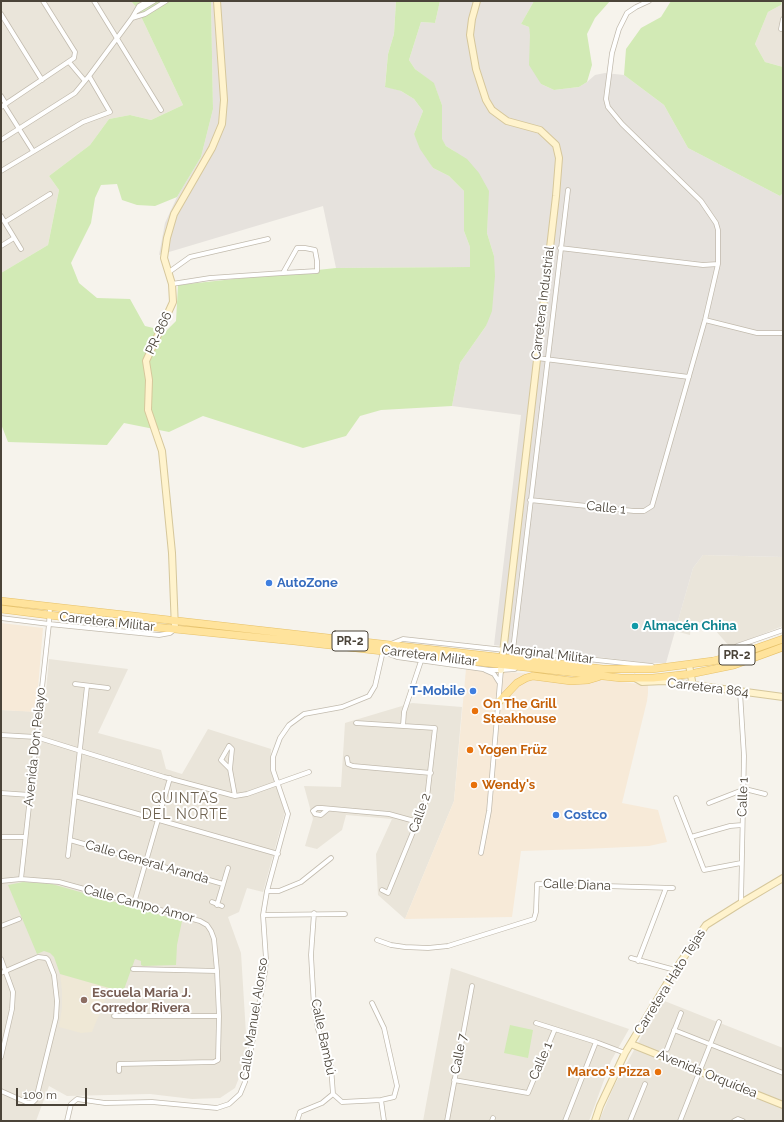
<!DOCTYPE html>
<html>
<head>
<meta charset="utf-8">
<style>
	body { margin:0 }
	#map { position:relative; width:784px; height:1122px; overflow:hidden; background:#f6f3ec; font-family:Raleway,sans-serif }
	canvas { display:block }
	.frame { position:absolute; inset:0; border:2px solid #4b4439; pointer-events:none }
	.scale { position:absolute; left:16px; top:1088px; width:71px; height:18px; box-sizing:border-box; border:2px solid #4b4439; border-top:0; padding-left:5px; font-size:12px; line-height:14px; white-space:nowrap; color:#4b4439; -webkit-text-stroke:3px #fff; paint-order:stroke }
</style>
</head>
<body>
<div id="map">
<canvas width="784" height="1122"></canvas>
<div class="frame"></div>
<div class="scale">100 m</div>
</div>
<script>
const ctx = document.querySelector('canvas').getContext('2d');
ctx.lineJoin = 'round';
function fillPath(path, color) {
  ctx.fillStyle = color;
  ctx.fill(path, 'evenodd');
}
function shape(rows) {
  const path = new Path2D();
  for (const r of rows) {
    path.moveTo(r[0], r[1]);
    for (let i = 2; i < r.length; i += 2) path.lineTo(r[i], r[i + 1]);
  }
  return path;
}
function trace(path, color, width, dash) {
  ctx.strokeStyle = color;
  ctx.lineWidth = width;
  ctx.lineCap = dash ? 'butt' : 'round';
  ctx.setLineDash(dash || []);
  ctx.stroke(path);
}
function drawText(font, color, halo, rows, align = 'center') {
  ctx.font = font + ' Raleway,sans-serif';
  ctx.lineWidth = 4;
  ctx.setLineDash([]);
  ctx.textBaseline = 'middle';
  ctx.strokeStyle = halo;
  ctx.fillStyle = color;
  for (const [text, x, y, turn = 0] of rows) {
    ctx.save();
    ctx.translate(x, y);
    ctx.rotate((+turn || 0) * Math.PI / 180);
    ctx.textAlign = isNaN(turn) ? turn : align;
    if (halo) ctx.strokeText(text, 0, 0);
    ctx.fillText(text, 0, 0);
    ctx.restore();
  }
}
fillPath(shape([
	[1,1,131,1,137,8,183,105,151,120,130,115,109,119,90,145,49,176,59,190,48,245,1,273],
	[782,1,783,1,783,67,765,62,755,44,768,12,781,5],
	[703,555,783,557,783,626,730,647,707,621,691,624,690,635,675,631,693,568],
	[49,659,128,669,98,733,161,750,166,769,182,774,208,729,271,749,270,769,285,812,263,892,247,888,239,912,228,917,241,953,247,1050,242,1070,235,1088,220,1098,192,1099,150,1094,67,1096,49,1086,36,1121,1,1121,1,710,44,712],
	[412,703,462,707,454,801,405,919,378,895,376,854,392,819,346,815,342,830,317,849,305,846,313,819,304,786,341,787,345,723],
	[451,968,629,1029,611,1061,589,1121,423,1121],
	[662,1000,783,1048,783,1121,599,1121,614,1086]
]), '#eae5da');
fillPath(shape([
	[1,623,43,628,36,712,1,710],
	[466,669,577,677,648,685,648,693,647,701,622,803,658,810,667,842,649,846,584,849,521,851,512,917,405,919,454,801]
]), '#f7ead8');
fillPath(shape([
	[211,1,396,1,394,34,388,54,385,86,401,91,414,99,423,111,414,134,433,168,449,176,464,191,464,231,470,247,470,267,336,268,323,206,159,255,165,223,177,197,201,157,213,109],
	[440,1,534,1,521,24,529,27,541,84,554,90,579,87,587,82,595,75,605,73,624,75,664,105,688,148,780,196,783,193,783,557,703,555,693,568,666,663,649,663,494,645,521,415,452,406,460,363,486,326,494,256,487,233,488,191,454,151,446,146,442,140,442,105,434,84,415,69,409,60,421,22,435,23]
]), '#e6e2dd');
fillPath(shape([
	[60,974,110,988,92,1032,81,1033,59,1027,62,1008,62,991]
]), '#efe8d6');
fillPath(shape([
	[131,1,211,1,213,109,201,157,177,197,155,206,137,205,122,200,117,184,101,185,95,198,91,223,71,263,79,283,97,298,130,299,145,326,166,331,176,321,178,285,336,268,470,267,470,247,464,231,464,191,449,176,433,168,420,149,414,134,423,111,414,99,401,91,385,87,388,54,394,34,396,1,440,1,435,23,421,22,409,60,415,69,434,83,442,105,442,139,446,146,467,159,479,173,489,191,487,233,494,256,495,276,492,311,486,326,460,363,452,406,381,410,360,416,346,436,303,448,203,416,169,432,124,423,107,445,8,442,1,424,1,273,48,245,59,190,49,176,90,145,109,119,130,115,151,120,183,105,137,8],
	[534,1,610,1,595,18,587,34,592,65,587,82,579,87,554,90,541,84,529,65,530,35,529,27,521,24],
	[671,1,782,1,781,5,768,12,755,44,765,62,783,67,783,193,780,196,688,148,664,105,624,75,626,49,641,28,661,17],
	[23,882,39,883,52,884,182,921,177,945,176,965,143,966,141,965,141,961,135,959,123,992,60,974,54,957,50,953,44,951,37,954,8,885],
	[510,1025,533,1030,528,1058,504,1053]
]), '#d2eab5');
const street = shape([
	[94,1,161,110],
	[137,11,154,1],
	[1,14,42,80],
	[132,18,145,14,166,1],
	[781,29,783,19],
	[69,62,85,81],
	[1,96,6,104],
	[4,105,33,151],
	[1,107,74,58,75,52,43,1],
	[1,140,75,93,89,76,132,18,139,6,148,1],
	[1,171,83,122,110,112,89,76],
	[1,216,21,249],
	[5,222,50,194],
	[1,246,14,238],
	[560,248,703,265,718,264],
	[169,272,190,257,268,239],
	[172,284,210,278,283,273,297,248,305,248,315,250,317,261,317,271,283,273],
	[705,320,757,333,783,333],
	[537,358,689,377],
	[530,500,634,511,644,511,652,506,705,320,718,264,718,230,716,223,701,201,622,124,608,107,606,99,612,53,619,29,627,13,636,7,649,1],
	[1,618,49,624,159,635,170,633,175,629],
	[391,644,403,639,652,666],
	[737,646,783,630],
	[513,650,568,190],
	[389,654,397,657,490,670,501,670,515,669],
	[485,670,494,674,499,682],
	[75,684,108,688],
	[740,692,744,756,741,903],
	[356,723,435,728,427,798,388,893,382,890],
	[403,726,404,712,421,661],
	[1,735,36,737,164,777,235,796,247,794,309,772],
	[229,746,232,749,230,769,221,760,229,746],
	[347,758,348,764,353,766,431,773],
	[230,769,235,796],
	[1,793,30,795],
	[75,796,278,854],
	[676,798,704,870,741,863],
	[709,803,745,789,765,794],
	[328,809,321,815,315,814,313,811,317,808,322,808,389,814,418,822],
	[1,837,25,837],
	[691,837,730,826,742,825],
	[70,840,223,884],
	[481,853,489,811,501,670],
	[68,856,87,686],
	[21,879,49,624,50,606],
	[1,881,21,879,59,882,200,921,207,925,211,931,214,939,217,971,219,1016,218,1060,214,1062,119,1064,119,1071],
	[267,891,279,891,301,882,331,858],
	[212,902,222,906],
	[134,903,170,778],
	[217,905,228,868],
	[314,913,311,955,314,1007,318,1029,331,1066,333,1094,342,1102,381,1100,394,1097,397,1086,384,1028,372,1003],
	[263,915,345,914],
	[1,926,19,919],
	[377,940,391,945,405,947,428,948,448,946,534,919,536,912,537,884,673,888],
	[631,958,675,970],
	[1,959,13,992,12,1009,1,1057],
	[638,961,666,888],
	[133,969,217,971],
	[1,973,38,957,46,958,48,960,54,975,57,1001,56,1018,36,1099,33,1102,28,1103,1,1091],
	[114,1016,219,1016],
	[536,1023,596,1042,625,1053],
	[674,1030,783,1073],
	[667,1049,681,1013],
	[454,1080,528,1093,555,1029],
	[381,1100,384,1121],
	[67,1121,71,1104,77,1099,105,1103,152,1102,217,1108,229,1104,240,1094,245,1082,265,972,266,959,263,915,267,891,288,814,273,770,273,757,280,738,289,725,304,714,342,707,369,696,375,686,383,651],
	[297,1121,300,1112,322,1103,333,1094],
	[447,1121,472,986],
	[492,1121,493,1118],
	[565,1121,596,1042],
	[630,1121,645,1084],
	[680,1121,719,1022],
	[734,1121,738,1119,743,1121]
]);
const secondary = shape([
	[477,1,472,19,470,35,476,69,486,100,492,110,507,121,540,130,556,145,559,158,556,196,501,670],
	[175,629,172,553,162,451,148,410,149,380,146,361,173,302,172,284,164,258,167,238,174,214,212,148,222,124,224,100,217,1],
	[689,665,693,686],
	[635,678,642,682,664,681,783,697],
	[631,1044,783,1105],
	[595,1121,600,1106,625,1053,675,970,706,925,741,903,783,878]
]);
const primary = shape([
	[1,601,603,669,652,669,713,661,740,654,783,639],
	[1,609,105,622,294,641,621,678,653,678,690,674,734,665,783,647],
	[498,703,517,683,526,678,533,676,571,681,588,680,598,677]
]);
trace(street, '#c2bbae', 5.5);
trace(secondary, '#d6c79b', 8);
trace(primary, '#e6c16a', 8);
trace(street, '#fff', 4);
trace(secondary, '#fff3cd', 6);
trace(primary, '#ffe39c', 7);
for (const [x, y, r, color] of [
	[269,583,4,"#3f7fe0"],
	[635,626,4,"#0f9aa8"],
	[473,691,4,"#3f7fe0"],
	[475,711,4,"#e8710a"],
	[470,750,4,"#e8710a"],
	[474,785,4,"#e8710a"],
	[556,815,4,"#3f7fe0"],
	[84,1000,4,"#8d6e63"],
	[658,1072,4,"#e8710a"]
]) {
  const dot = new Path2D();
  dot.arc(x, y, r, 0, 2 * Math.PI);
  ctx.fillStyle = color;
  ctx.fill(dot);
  trace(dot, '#fff', 1.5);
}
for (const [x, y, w] of [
	[350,641,36],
	[737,655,36]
]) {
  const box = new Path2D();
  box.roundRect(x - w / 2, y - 10, w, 20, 3);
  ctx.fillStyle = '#fff';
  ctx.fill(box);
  trace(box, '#4b4439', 1);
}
drawText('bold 12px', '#4b4439', null, [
	["PR-2",350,641],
	["PR-2",737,655]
]);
drawText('13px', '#4b4439', '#fff', [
	["Carretera Industrial",543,303,-83],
	["PR-866",159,333,-65],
	["Calle 1",606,508,6],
	["Carretera Militar",107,622,6],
	["Marginal Militar",548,654,7],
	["Carretera Militar",429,656,7],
	["Carretera 864",708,688,7],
	["Avenida Don Pelayo",35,747,-84],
	["Calle 1",743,797,-88],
	["Calle 2",420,813,-70],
	["Calle General Aranda",147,862,16],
	["Calle Diana",577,885,2],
	["Calle Campo Amor",139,904,15],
	["Carretera Hato Tejas",670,982,-58],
	["Calle Manuel Alonso",254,1019,-81],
	["Calle Bambú",323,1037,78],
	["Calle 7",459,1054,-79],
	["Calle 1",541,1061,-67],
	["Avenida Orquídea",707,1074,22]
]);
drawText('bold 13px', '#366cbe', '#fff', [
	["AutoZone",277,583],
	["T-Mobile",465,691,"right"],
	["Costco",564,815]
], 'left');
drawText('bold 13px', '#0d838f', '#fff', [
	["Almacén China",643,626]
], 'left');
drawText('bold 13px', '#c56008', '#fff', [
	["On The Grill",483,704],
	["Steakhouse",483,719],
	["Yogen Früz",478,750],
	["Wendy's",482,785],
	["Marco's Pizza",650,1072,"right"]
], 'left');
drawText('bold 13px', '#785e54', '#fff', [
	["Escuela María J.",92,993],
	["Corredor Rivera",92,1008]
], 'left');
ctx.letterSpacing = '1px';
drawText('14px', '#6e6250', '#fff', [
	["QUINTAS",185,799],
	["DEL NORTE",185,815]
]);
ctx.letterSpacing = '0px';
</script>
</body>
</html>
